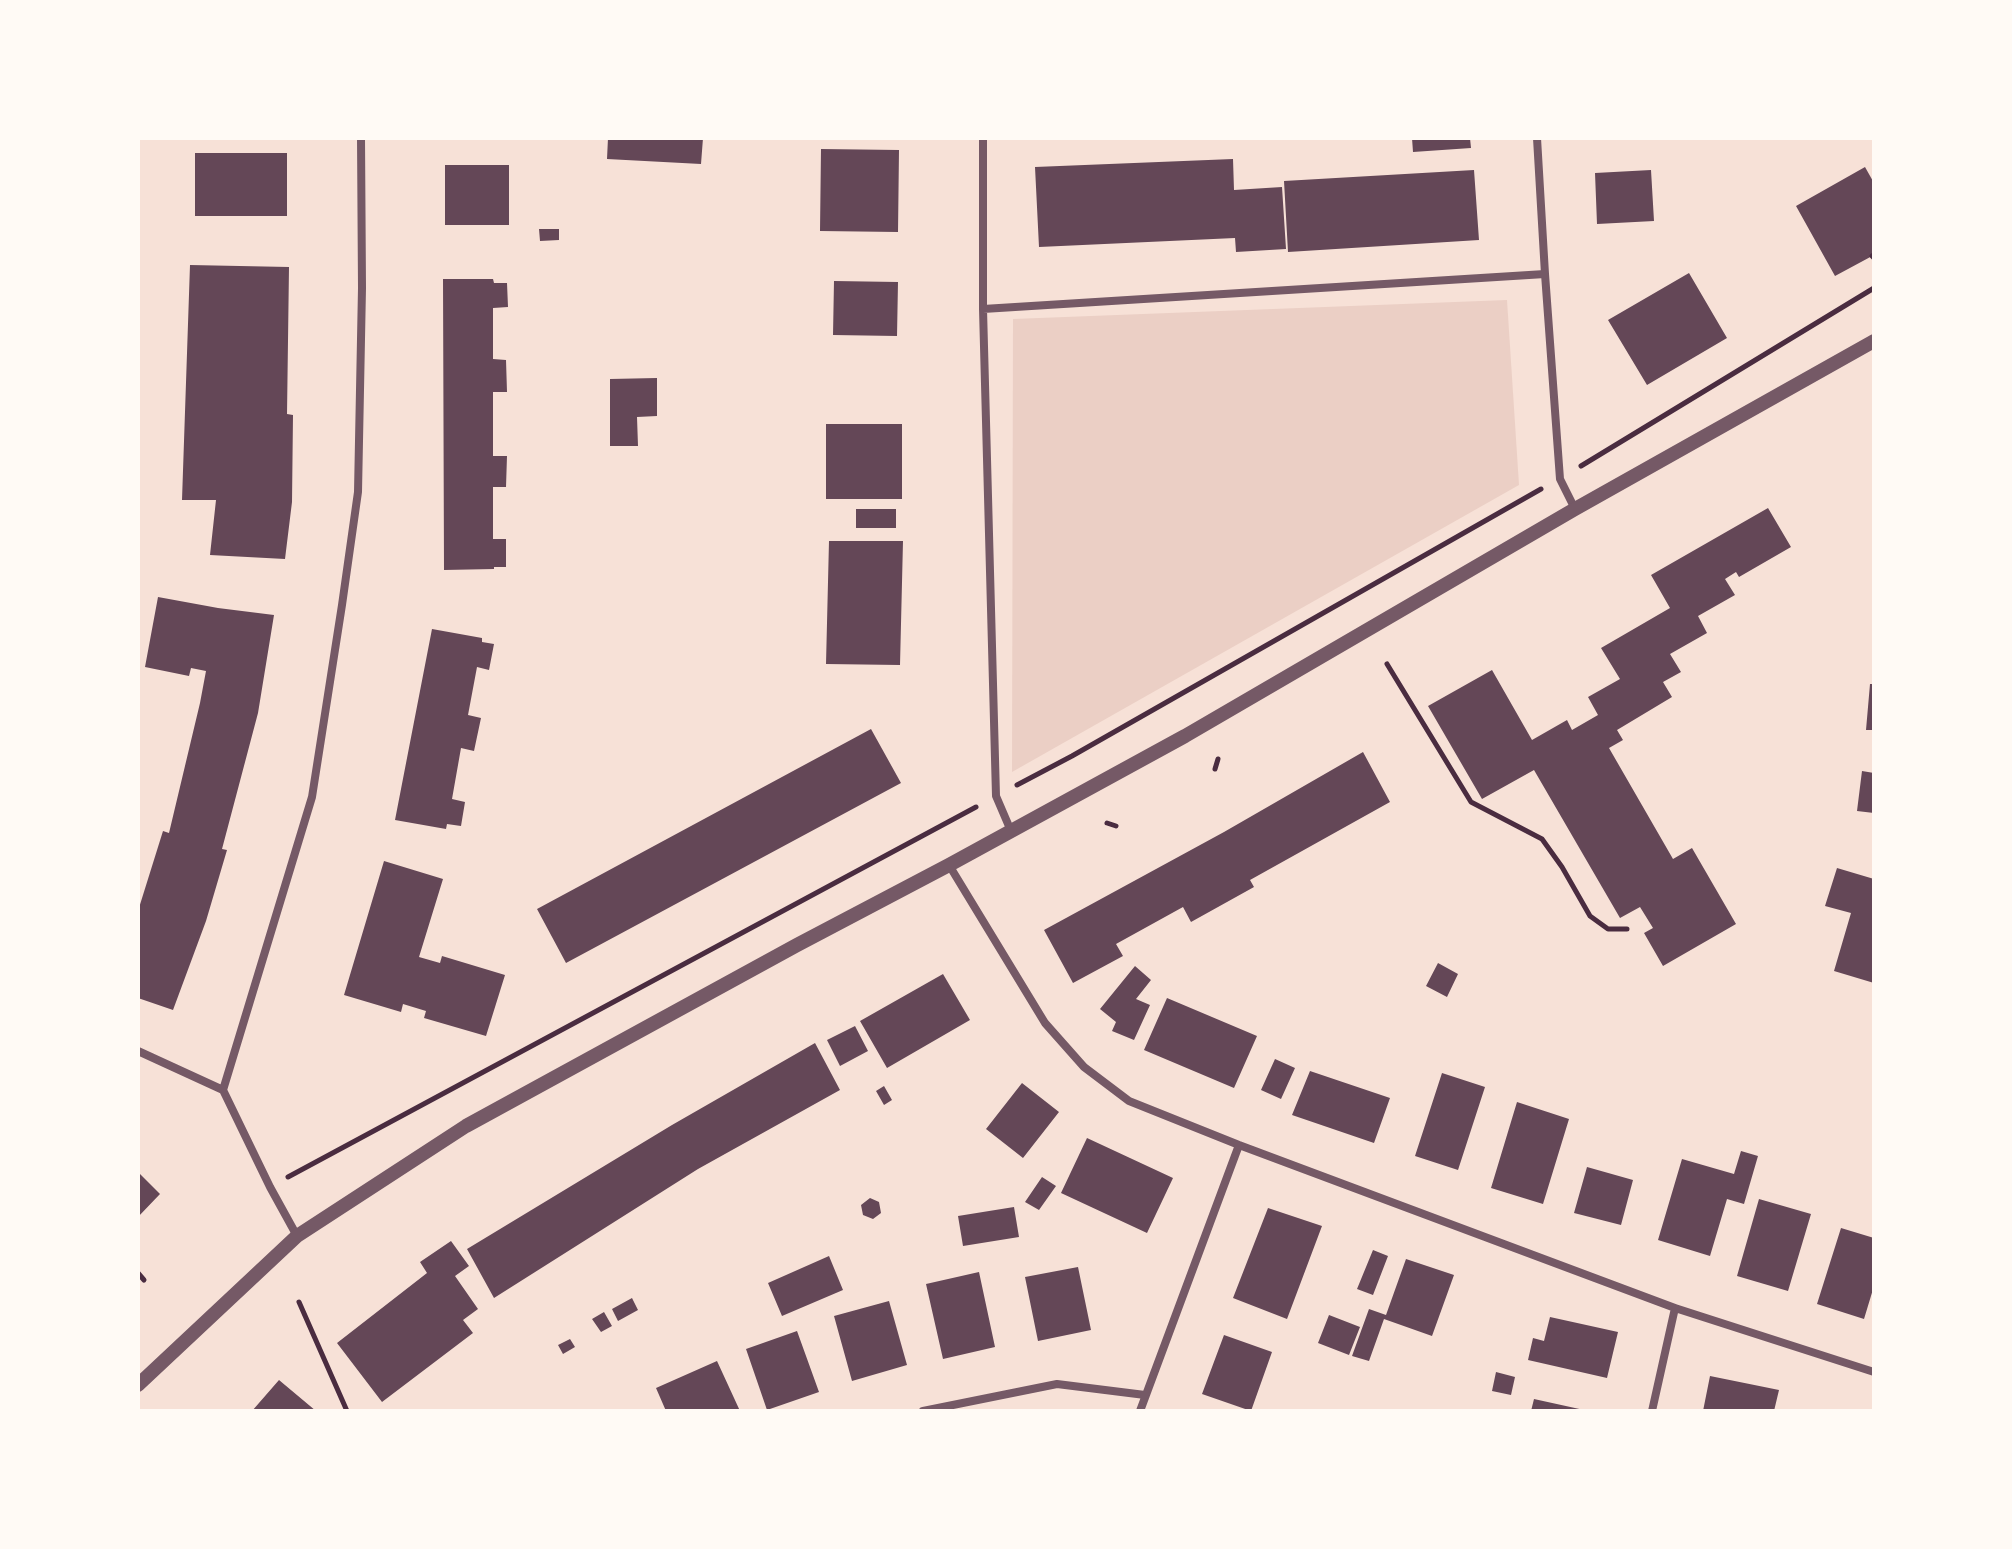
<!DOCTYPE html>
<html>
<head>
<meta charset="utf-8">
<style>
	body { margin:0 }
	#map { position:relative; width:2012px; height:1549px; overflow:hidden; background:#f7e1d7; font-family:Karla,sans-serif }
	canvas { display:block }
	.frame { position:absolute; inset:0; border:140px solid #fffaf5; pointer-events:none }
</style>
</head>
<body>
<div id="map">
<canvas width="2012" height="1549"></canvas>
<div class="frame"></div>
</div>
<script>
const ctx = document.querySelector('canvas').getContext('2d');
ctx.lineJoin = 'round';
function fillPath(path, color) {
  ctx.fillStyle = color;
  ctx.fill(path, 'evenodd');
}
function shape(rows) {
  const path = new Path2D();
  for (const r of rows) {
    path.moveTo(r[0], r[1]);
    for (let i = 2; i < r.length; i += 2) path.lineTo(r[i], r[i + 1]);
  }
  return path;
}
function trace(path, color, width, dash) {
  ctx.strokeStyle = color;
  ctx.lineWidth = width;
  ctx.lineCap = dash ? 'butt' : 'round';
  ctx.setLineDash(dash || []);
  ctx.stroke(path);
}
fillPath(shape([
	[1507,300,1519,485,1012,772,1013,319]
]), '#ebcfc5');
fillPath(shape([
	[608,138,703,138,701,164,607,159],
	[1412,138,1470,138,1471,148,1413,152],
	[821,149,899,150,898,232,820,231],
	[195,153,287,153,287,216,195,216],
	[1233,159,1234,190,1282,187,1286,249,1236,252,1235,238,1039,247,1035,167],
	[445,165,509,165,509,225,445,225],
	[1865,167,1874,183,1874,255,1835,276,1796,206],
	[1474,170,1479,240,1288,252,1284,181],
	[1651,170,1654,221,1597,224,1595,173],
	[539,229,559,229,559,240,540,241],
	[190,265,289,267,287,414,293,415,292,502,285,559,210,555,216,500,182,500],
	[1689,273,1727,338,1647,385,1608,320],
	[443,279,493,279,494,283,507,283,508,307,493,308,493,359,506,360,507,392,493,392,493,456,507,456,506,487,493,487,493,539,506,539,506,567,494,567,494,569,444,570],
	[834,281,898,282,897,336,833,335],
	[657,378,657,416,637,417,638,446,610,446,610,379],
	[826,424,902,424,902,499,826,499],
	[1768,508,1791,547,1739,577,1736,572,1725,579,1735,595,1698,616,1707,633,1670,654,1681,672,1663,682,1672,697,1617,730,1623,740,1609,748,1673,859,1692,848,1736,924,1663,966,1644,933,1653,928,1640,907,1620,918,1534,770,1482,799,1428,706,1492,670,1532,740,1567,720,1572,730,1598,715,1588,697,1620,679,1601,648,1670,608,1651,575],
	[856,509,896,509,896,528,856,528],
	[829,541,903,541,900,665,826,664],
	[158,597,218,608,274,615,258,713,222,849,227,850,206,921,173,1010,138,998,138,911,163,831,169,833,200,703,206,671,191,668,189,676,145,667],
	[432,629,482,638,482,642,494,644,489,670,477,667,468,715,481,718,474,751,461,748,452,799,465,802,461,826,447,824,446,829,395,820],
	[1870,684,1874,684,1874,730,1866,730],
	[871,729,901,783,566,963,537,909],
	[1363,752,1390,802,1250,880,1254,887,1191,922,1183,907,1116,944,1123,956,1073,983,1044,930,1224,832],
	[1862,771,1874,773,1874,813,1857,811],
	[384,861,443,879,419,957,440,963,442,956,505,975,486,1036,424,1018,426,1011,403,1004,401,1012,344,995],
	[1837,868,1874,879,1874,914,1872,921,1874,921,1874,983,1834,971,1851,913,1825,906],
	[1438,963,1458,974,1447,997,1426,986],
	[1135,966,1151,980,1136,999,1150,1005,1134,1040,1112,1031,1116,1022,1100,1009],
	[943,974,970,1020,887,1068,860,1021],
	[1167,998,1257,1036,1234,1088,1144,1050],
	[855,1026,868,1051,840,1066,827,1040],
	[815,1043,840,1090,698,1169,494,1298,467,1249,672,1125],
	[1275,1059,1295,1068,1281,1099,1261,1090],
	[1310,1071,1390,1098,1374,1143,1292,1115],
	[1442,1073,1485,1087,1458,1170,1415,1156],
	[1022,1083,1059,1112,1023,1158,986,1129],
	[884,1086,892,1100,884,1105,876,1091],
	[1517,1102,1569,1119,1543,1204,1491,1188],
	[1087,1138,1173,1178,1147,1233,1061,1193],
	[1741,1151,1758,1156,1744,1204,1727,1199,1710,1256,1658,1240,1682,1159,1734,1174],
	[1587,1167,1633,1180,1621,1225,1574,1213],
	[138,1172,160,1194,138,1217],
	[1042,1177,1056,1186,1039,1210,1025,1202],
	[870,1198,879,1202,881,1213,873,1219,863,1215,861,1205],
	[1759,1199,1811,1214,1788,1291,1737,1276],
	[1014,1207,1019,1237,963,1246,958,1216],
	[1268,1208,1322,1226,1287,1319,1233,1298],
	[1841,1228,1874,1238,1874,1286,1864,1319,1817,1304],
	[451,1241,469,1266,455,1276,478,1309,463,1320,473,1333,382,1402,337,1343,427,1273,420,1262],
	[1373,1250,1388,1256,1373,1295,1357,1289],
	[829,1256,843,1290,782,1316,768,1283],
	[1406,1259,1454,1275,1432,1336,1384,1319,1369,1361,1352,1356,1369,1309,1386,1315],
	[1078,1267,1091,1330,1038,1341,1025,1277],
	[979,1272,995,1347,943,1359,926,1284],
	[632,1298,638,1310,618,1321,612,1309],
	[889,1301,907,1365,852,1381,834,1316],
	[604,1312,612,1326,601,1332,592,1319],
	[1329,1315,1360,1327,1349,1355,1318,1343],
	[1550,1317,1618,1332,1607,1378,1528,1360,1533,1338,1544,1341],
	[797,1331,819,1392,767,1410,746,1349],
	[1224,1335,1272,1352,1251,1411,1202,1394],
	[570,1339,575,1347,563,1354,558,1345],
	[717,1361,740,1411,666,1411,656,1388],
	[1496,1372,1515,1377,1511,1395,1492,1391],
	[1710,1376,1779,1390,1774,1411,1703,1411],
	[279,1380,316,1411,252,1411],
	[1534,1399,1584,1410,1584,1411,1531,1411]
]), '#644757');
trace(shape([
	[1872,256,1874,258],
	[1581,466,1874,288],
	[1387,664,1471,802,1542,839,1562,867,1590,916,1608,929,1627,929],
	[1215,769,1218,759],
	[1017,785,1072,756,1541,489],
	[1107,823,1116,826],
	[288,1177,976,807],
	[138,1273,144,1280],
	[299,1302,347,1411]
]), '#4a2c40', 5);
trace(shape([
	[983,138,983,309,996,796,1011,831],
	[1537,138,1545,274,1560,479,1575,509],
	[983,309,1545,274],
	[949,865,1045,1023,1084,1067,1129,1101,1239,1145,1675,1308,1874,1372],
	[138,1051,223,1090,270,1187,297,1236],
	[223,1090,312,797,342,605,358,492,362,288,361,138],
	[923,1411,1057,1384,1145,1395],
	[1140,1411,1239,1145],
	[1652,1411,1675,1308]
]), '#755966', 8);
trace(shape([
	[138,1385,297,1236,466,1126,797,945,949,865,1185,736,1575,509,1874,341]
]), '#755966', 14);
</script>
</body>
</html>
